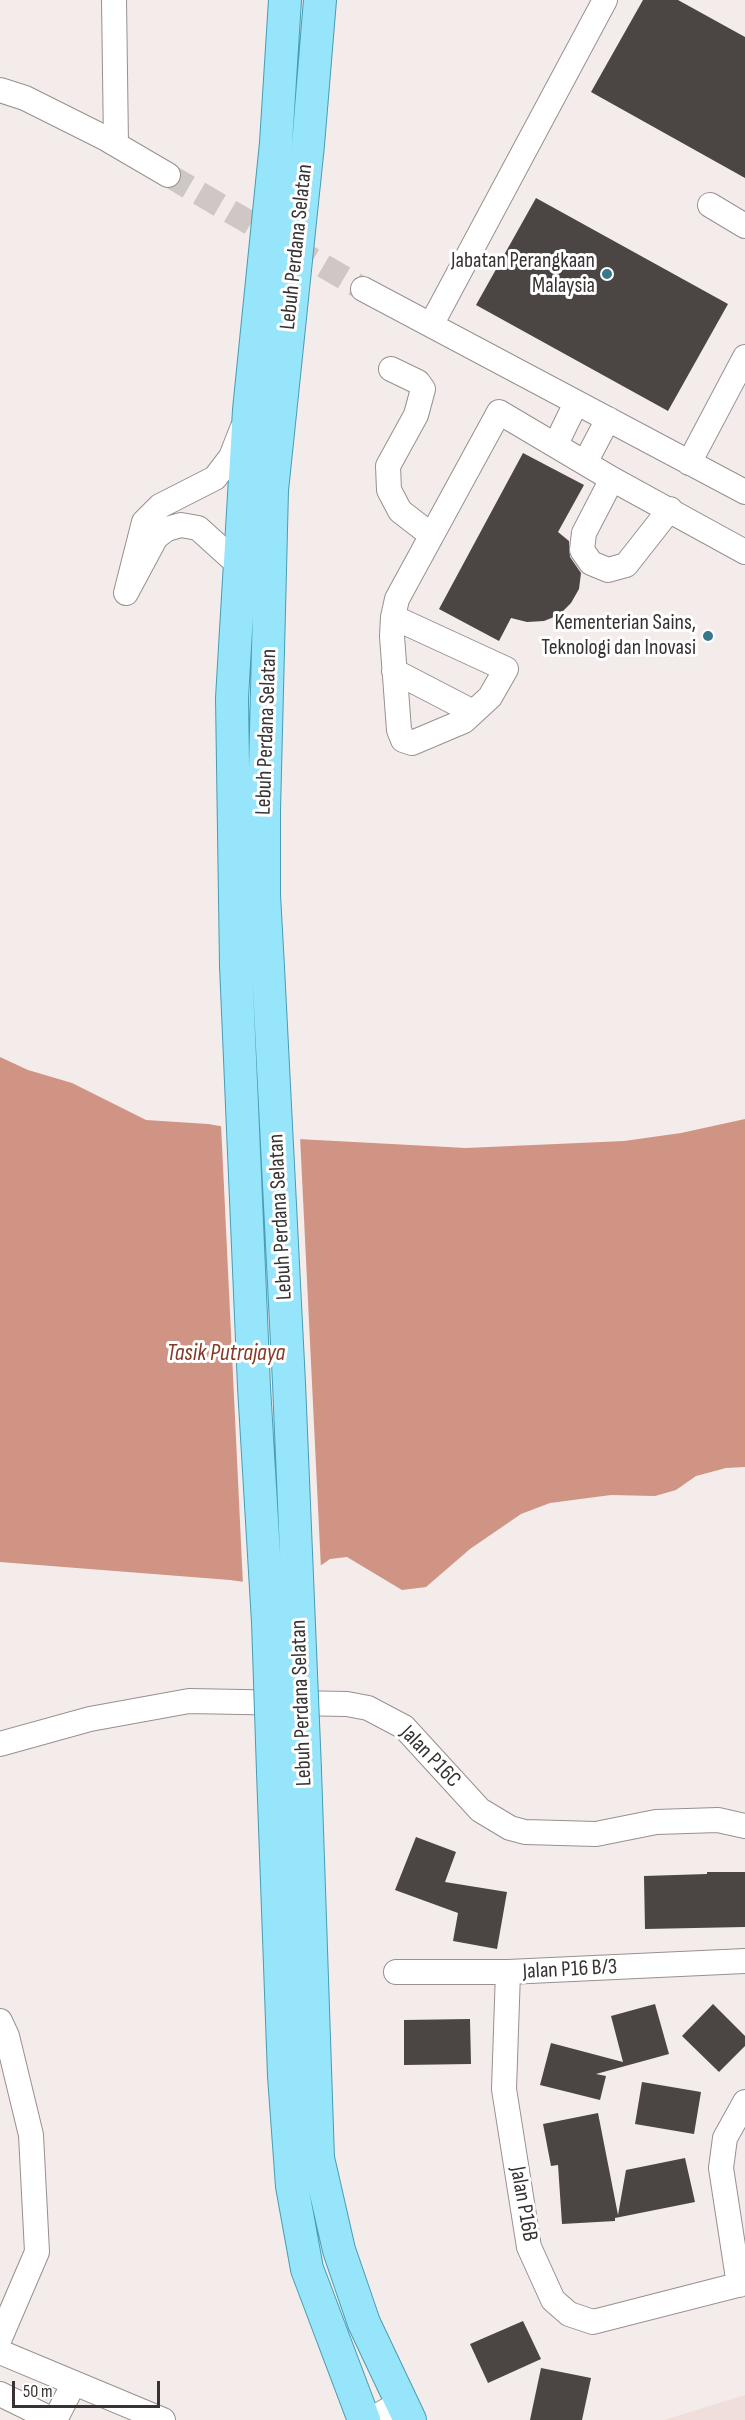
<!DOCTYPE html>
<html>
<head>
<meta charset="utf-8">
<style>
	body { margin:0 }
	#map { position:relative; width:745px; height:2420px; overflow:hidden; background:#f4ecea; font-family:"Sofia Sans Condensed",sans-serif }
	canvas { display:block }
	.scale { position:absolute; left:12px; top:2381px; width:148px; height:27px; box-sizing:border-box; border:3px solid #363332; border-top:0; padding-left:8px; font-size:18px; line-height:21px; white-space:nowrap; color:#363332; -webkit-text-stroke:4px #fff; paint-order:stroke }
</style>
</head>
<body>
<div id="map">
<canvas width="745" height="2420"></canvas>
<div class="scale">50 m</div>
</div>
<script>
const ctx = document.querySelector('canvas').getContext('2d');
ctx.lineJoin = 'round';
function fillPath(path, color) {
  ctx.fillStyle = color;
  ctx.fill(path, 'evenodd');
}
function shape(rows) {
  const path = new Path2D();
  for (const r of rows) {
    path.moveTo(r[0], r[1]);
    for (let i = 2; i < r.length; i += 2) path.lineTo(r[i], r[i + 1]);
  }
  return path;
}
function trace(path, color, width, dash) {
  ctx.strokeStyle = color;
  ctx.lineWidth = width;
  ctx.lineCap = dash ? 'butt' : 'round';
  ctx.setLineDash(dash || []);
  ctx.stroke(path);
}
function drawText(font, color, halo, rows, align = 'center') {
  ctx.font = font + ' "Sofia Sans Condensed",sans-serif';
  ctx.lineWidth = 6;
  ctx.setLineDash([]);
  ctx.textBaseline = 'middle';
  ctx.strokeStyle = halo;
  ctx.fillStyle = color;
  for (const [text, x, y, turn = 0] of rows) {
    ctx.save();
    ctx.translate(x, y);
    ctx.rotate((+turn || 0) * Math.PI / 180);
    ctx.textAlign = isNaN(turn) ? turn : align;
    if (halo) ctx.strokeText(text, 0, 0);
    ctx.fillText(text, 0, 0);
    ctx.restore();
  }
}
fillPath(shape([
	[745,2395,745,2420,664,2420]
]), '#efdeda');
fillPath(shape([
	[0,1057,28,1070,72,1083,146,1120,208,1124,298,1139,466,1148,624,1141,681,1133,745,1119,745,1467,726,1468,696,1476,676,1490,655,1496,611,1495,550,1503,521,1514,470,1549,426,1587,402,1590,347,1557,330,1559,289,1588,230,1580,0,1562]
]), '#cf9484');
fillPath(shape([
	[221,1124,300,1136,321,1569,290,1591,243,1585]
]), '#f4ecea');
fillPath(shape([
	[643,0,678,0,745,37,745,178,591,92],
	[536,198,728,304,668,411,476,305],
	[523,453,584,485,558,532,569,541,570,557,581,573,579,589,571,603,559,615,544,621,527,622,511,618,499,641,439,609],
	[416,1837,456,1852,445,1882,507,1892,497,1949,453,1941,458,1913,395,1890],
	[707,1872,745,1872,745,1927,645,1929,644,1876,707,1874],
	[655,2004,669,2054,596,2074,606,2076,600,2100,540,2085,551,2043,623,2062,611,2016],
	[713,2004,745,2036,745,2046,719,2072,682,2036],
	[470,2019,471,2064,404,2065,404,2020],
	[642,2082,701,2092,694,2134,635,2124],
	[598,2113,618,2215,626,2170,685,2158,695,2202,615,2218,615,2221,562,2224,558,2165,551,2166,543,2124],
	[523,2321,541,2359,488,2383,470,2344],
	[541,2368,591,2378,582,2420,530,2420]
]), '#4b4543');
trace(shape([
	[168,175,363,289]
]), '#cec7c5', 24, [24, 12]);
const minor = shape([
	[114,0,116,144],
	[0,90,25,98,103,137,168,175],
	[710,205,745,226],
	[363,289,745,492],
	[431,325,605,0],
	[391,369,418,382,423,389,416,415,388,466,389,490,400,511,431,535],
	[556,444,576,403],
	[586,461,608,419],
	[689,463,745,357],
	[612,479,584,533,582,550,591,563,608,570,626,565,670,509],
	[239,565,198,528,181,525,167,529,156,537,126,593,144,522,160,506,215,478,231,457,242,429],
	[393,617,506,669,490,697,464,721,412,743,403,740,399,730,392,636,393,617,397,599,499,412,612,479,745,552],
	[394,671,473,712],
	[0,1744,90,1719,189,1701,347,1704,368,1708,404,1727,480,1810,510,1828,525,1832,596,1834,656,1822,718,1820,745,1826],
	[396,1972,508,1972,745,1961],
	[508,1972,504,2089,529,2247,553,2300,569,2314,593,2322,745,2283],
	[0,2021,7,2036,31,2135,37,2252,0,2338],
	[739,2285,721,2168,725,2138,745,2102],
	[0,2352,163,2420],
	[0,2394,53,2420],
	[55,2420,74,2383],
	[370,2420,400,2403]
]);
const major = shape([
	[236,965,232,698,249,410,276,143,285,0],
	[268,967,264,895,264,810,272,490,308,145,320,0],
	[305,1770,318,2158,339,2250,364,2323,410,2420],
	[273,1772,284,2076,292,2186,307,2269,364,2420]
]);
trace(minor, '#98908e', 26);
trace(major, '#489cb3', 34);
trace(minor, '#fff', 24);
trace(major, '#97e5fb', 32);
const majorBridge = shape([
	[236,965,254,1387,268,1622,273,1772],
	[268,967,289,1383,305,1770]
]);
trace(majorBridge, '#489cb3', 34, []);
trace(majorBridge, '#97e5fb', 32);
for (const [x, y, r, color] of [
	[607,274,6,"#38788c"],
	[708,636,6,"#38788c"]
]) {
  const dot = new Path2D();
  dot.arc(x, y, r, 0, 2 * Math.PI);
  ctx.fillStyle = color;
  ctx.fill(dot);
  trace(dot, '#fff', 2);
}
drawText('22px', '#363332', '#fff', [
	["Lebuh Perdana Selatan",297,247,-84],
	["Lebuh Perdana Selatan",267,732,-88],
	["Lebuh Perdana Selatan",281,1217,-93],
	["Lebuh Perdana Selatan",302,1703,-92],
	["Jalan P16C",430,1757,46],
	["Jalan P16 B/3",570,1970,-3],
	["Jalan P16B",523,2204,80]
]);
drawText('22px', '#363332', '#fff', [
	["Jabatan Perangkaan",595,261],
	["Malaysia",595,286],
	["Kementerian Sains,",696,623],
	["Teknologi dan Inovasi",696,648]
], 'right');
drawText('italic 24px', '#833a27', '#fff', [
	["Tasik Putrajaya",226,1354]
]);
</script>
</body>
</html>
